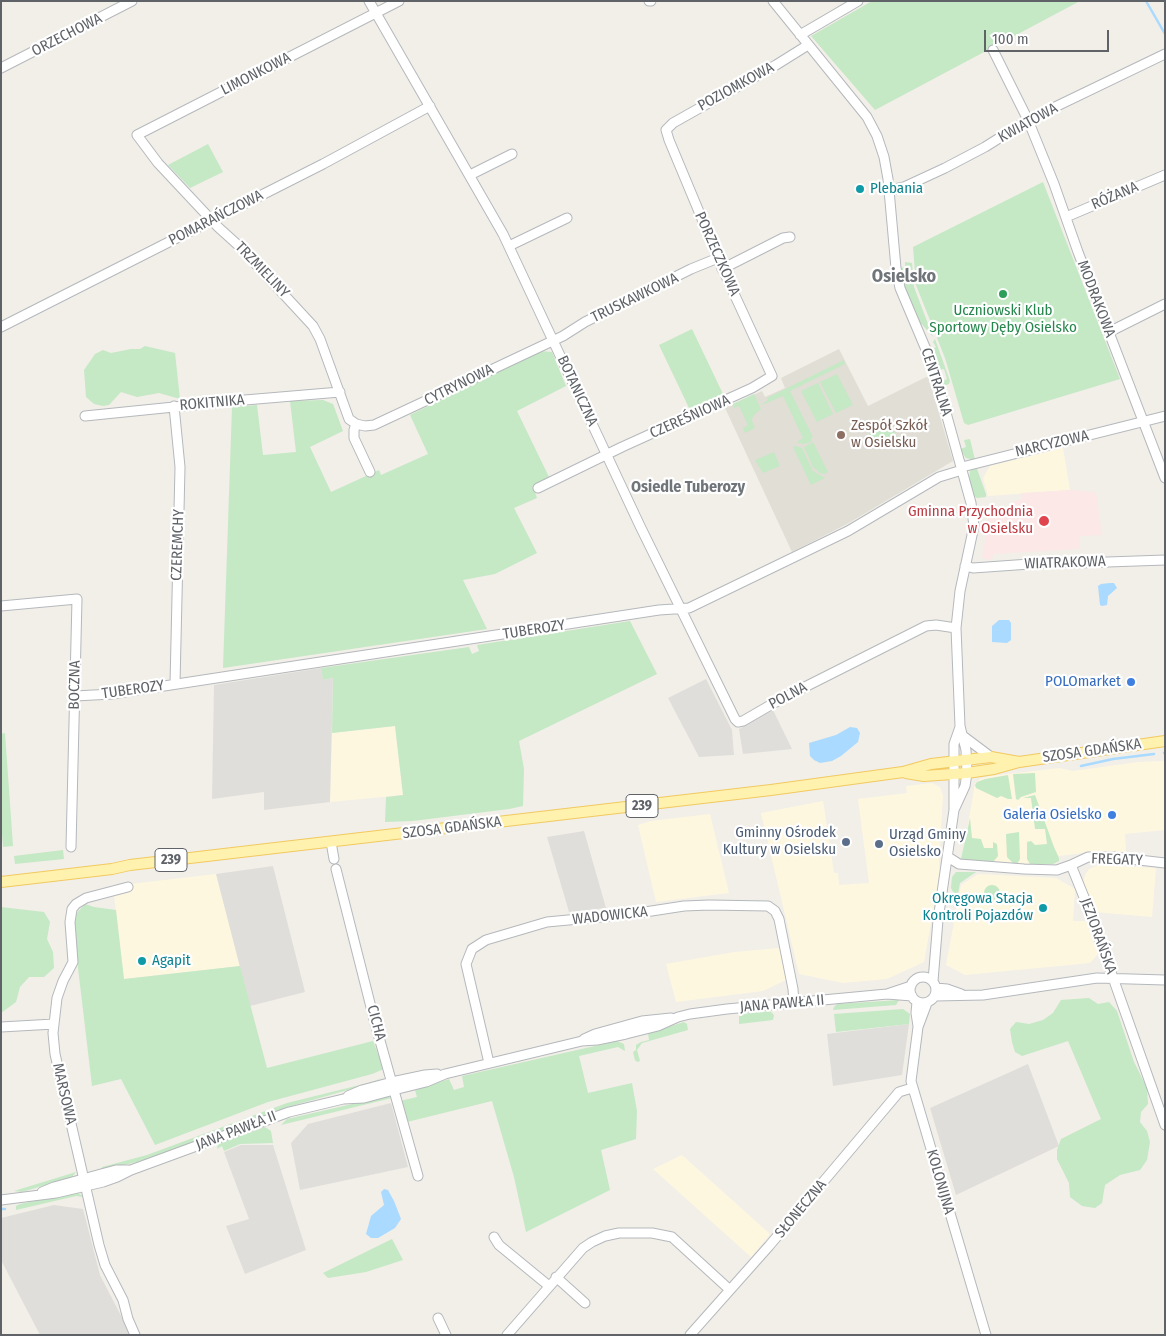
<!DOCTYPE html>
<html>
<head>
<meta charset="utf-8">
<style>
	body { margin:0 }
	#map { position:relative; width:1166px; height:1336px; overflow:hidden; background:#f1efe8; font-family:"Fira Sans Condensed",sans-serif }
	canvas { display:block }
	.frame { position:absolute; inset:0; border:2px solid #5f6368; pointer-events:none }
	.scale { position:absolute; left:984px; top:30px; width:125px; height:22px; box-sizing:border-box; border:2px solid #5f6368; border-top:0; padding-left:6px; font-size:15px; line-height:18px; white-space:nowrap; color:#5f6368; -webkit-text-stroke:4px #fff; paint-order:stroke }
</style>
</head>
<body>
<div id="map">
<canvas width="1166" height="1336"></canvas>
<div class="frame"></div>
<div class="scale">100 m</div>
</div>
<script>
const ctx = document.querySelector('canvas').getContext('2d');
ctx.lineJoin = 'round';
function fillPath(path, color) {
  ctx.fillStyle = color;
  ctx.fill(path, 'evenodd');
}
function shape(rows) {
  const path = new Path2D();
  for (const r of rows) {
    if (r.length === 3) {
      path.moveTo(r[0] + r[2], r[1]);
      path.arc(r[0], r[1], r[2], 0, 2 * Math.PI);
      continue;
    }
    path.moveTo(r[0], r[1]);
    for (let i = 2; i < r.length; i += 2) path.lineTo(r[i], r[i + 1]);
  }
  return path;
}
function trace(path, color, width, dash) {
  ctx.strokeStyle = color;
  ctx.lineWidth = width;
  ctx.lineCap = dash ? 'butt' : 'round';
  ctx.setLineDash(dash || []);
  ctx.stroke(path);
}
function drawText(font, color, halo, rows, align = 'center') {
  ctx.font = font + ' "Fira Sans Condensed",sans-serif';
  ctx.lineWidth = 4.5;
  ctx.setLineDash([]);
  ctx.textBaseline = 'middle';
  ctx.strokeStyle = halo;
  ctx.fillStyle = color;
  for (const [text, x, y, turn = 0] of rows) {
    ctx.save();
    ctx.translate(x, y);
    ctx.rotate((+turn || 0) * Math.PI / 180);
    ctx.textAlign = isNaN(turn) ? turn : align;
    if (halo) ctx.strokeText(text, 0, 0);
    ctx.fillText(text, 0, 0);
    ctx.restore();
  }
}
fillPath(shape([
	[1063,448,1070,490,988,496,983,478,990,466],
	[395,726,403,795,330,802,332,733],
	[1165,761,1165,830,1125,834,1126,852,1098,851,1059,856,1058,860,1048,865,962,859,975,784,980,779,990,776,1059,768,1073,771,1138,762],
	[932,783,940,787,943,796,939,860,940,873,924,962,887,979,843,983,799,974,761,813,823,801,834,873,838,873,839,885,869,883,858,799,907,793,906,786],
	[710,814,729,893,656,902,638,825,651,821],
	[1098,865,1156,868,1152,917,1094,912,1083,883,1085,875,1089,869],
	[216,874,240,966,124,979,113,886],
	[978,874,1056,878,1075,889,1073,921,1086,921,1098,954,1090,963,965,975,946,965,961,885],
	[779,948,786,980,763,991,676,1002,666,964,734,952],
	[682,1155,770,1234,751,1257,653,1169]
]), '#fef7e0');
fillPath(shape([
	[321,668,323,680,333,678,330,802,264,810,264,792,212,799,214,685],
	[706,679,732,730,734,755,699,757,668,698],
	[773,710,792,749,743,754,739,729],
	[584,831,606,908,569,912,547,837],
	[273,866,305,992,250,1006,216,874],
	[909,1024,902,1075,833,1086,827,1034],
	[1028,1064,1059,1146,956,1195,930,1108],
	[391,1103,408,1167,300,1190,291,1143,308,1124],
	[241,1145,273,1145,306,1250,245,1274,226,1226,249,1219,224,1152],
	[54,1205,83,1209,100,1275,131,1335,40,1335,1,1260,1,1218]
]), '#e0deda');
fillPath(shape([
	[839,349,868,406,928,376,953,461,847,524,792,552,725,408,762,391,765,397,785,388,781,378]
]), '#e1ded6');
fillPath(shape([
	[1070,490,1096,492,1102,535,1080,536,1080,549,993,554,992,560,982,558,990,511,1014,508,1014,501,1022,500,1021,493]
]), '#fce8e6');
fillPath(shape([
	[872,1,1080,1,875,110,811,36],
	[208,144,223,172,190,188,168,165],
	[1043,182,1120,379,968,425,964,423,945,358,916,285,913,247],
	[905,262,912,263,914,287,933,337,918,320,904,290,900,269,905,266],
	[692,329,723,394,690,410,659,345],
	[935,339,950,381,949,384,943,386,942,381,947,379,944,369,939,370,934,348,936,347,933,342],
	[145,346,175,353,180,399,159,393,137,397,121,392,109,405,103,406,94,404,86,397,84,370,95,354,103,350,111,353,131,349,140,349],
	[540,351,552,352,566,386,517,411,549,477,533,486,537,498,514,508,537,553,495,574,463,580,487,629,223,668,232,407,257,405,263,455,296,452,290,401,323,400,333,404,343,431,310,447,331,492,379,470,381,475,428,454,410,415],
	[844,360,845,364,790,391,813,437,811,439,812,441,805,444,798,443,797,442,803,438,783,396,762,405,762,404,768,400,767,398],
	[837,374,853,405,836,413,820,382],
	[818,383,833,414,817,422,801,391],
	[754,394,761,409,753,416,752,421,755,428,745,433,743,428,748,425,739,406,734,408,733,404],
	[889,422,897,437,877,447,869,433],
	[970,439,975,460,966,458,960,449,966,447,964,440],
	[813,442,828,472,824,474,820,473,813,467,804,447],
	[796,446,802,448,813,471,825,478,811,485,793,447],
	[774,452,780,466,763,473,755,460],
	[976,466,986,494,986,497,977,498,974,496,969,479,970,471],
	[630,621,657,674,519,741,524,769,523,806,509,809,413,821,385,822,386,797,403,795,395,726,332,733,333,678,323,680,321,668,469,647,472,654,479,651,477,645],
	[5,733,13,846,3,847,1,821,1,734],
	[1035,773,1036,792,1021,797,1018,800,1016,799,1013,774],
	[1008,775,1012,799,1008,799,1001,796,997,798,976,788,975,785,977,782,985,779],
	[1035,795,1054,847,1059,858,1059,861,1053,864,1030,864,1027,859,1027,842,1031,841,1035,845,1047,844,1045,829,1035,829,1031,798,1023,798],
	[970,818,972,838,981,839,984,848,993,848,993,842,997,844,998,856,993,862,962,861,961,859],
	[1019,832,1020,859,1017,864,1014,864,1007,857,1006,834],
	[63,850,64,859,15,864,14,856],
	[956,872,976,872,960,883,957,899,951,888,952,877],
	[992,893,8],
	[85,904,94,907,116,910,124,979,240,966,267,1068,373,1041,384,1069,372,1074,268,1102,155,1145,121,1079,92,1086,78,968,74,916],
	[1,907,44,912,50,922,47,939,53,952,54,968,44,977,29,977,20,987,16,1002,1,1013],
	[1089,998,1098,1004,1109,1002,1117,1011,1134,1062,1147,1088,1148,1104,1141,1112,1140,1122,1147,1131,1150,1142,1147,1160,1140,1170,1120,1175,1105,1185,1102,1203,1095,1208,1082,1206,1070,1197,1069,1183,1057,1159,1057,1150,1061,1139,1101,1119,1068,1041,1022,1056,1015,1052,1012,1042,1010,1029,1016,1022,1029,1024,1043,1020,1053,1013,1061,1000],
	[899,1000,896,1005,833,1010,834,1007,837,1004],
	[903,1009,910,1014,909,1024,836,1032,834,1014],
	[770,1011,774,1015,773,1020,739,1024,739,1016,741,1014],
	[684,1022,687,1024,688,1030,642,1043,637,1050,640,1061,637,1062,635,1060,633,1052,636,1050,636,1045,641,1042,649,1040,648,1033],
	[617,1041,624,1044,625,1051,618,1047,579,1056,588,1093,632,1083,637,1111,636,1139,601,1150,610,1190,526,1232,514,1177,492,1101,407,1122,400,1101,417,1097,415,1090,449,1079,454,1090,464,1087,462,1076],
	[384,1077,372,1083,288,1107,150,1159,102,1170,102,1167,147,1155,287,1103,372,1082],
	[387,1096,392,1098,281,1125,287,1119],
	[265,1127,271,1131,273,1143,240,1144,224,1151,222,1146,217,1149,218,1144],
	[76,1172,72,1177,22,1192,14,1191],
	[77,1192,84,1197,76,1196,16,1210,16,1206,20,1204],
	[392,1239,403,1260,366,1272,328,1278,323,1273]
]), '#c5e8c5');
fillPath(shape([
	[1110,583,1114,583,1117,588,1108,596,1107,605,1102,606,1100,605,1098,586,1101,584],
	[999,620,1009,620,1011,623,1011,640,1007,643,992,642,992,626],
	[850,727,857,728,860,733,858,742,841,756,832,761,820,763,814,760,810,756,809,743,836,735],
	[384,1189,388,1190,394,1201,401,1219,395,1228,378,1238,371,1238,366,1234,371,1216,384,1205,381,1192]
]), '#aadaff');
trace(shape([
	[1146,1,1165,34],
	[1164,753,1165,753],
	[1081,766,1113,759,1154,754],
	[1,1209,5,1209]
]), '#aadaff', 2.5);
const minor = shape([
	[369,1,503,234,640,526,735,719,738,722,743,721,781,699,926,626,936,625,956,628],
	[399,1,137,135,158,163,218,227,239,246,313,326,320,339,349,419,356,424,365,426,374,425,421,403,563,336,585,322,691,269,718,258],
	[649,1,651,1],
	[773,1,867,117,877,136,884,157,888,179,896,268,900,288,933,366,971,503,974,526,960,591,956,628,960,726,966,750,967,773,965,786,954,810],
	[800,35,858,1],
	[993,50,1028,120,1054,184,1078,252,1165,478],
	[1,68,132,1],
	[470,175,512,154],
	[890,190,904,187,945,168,985,147,1028,120,1165,54],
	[1066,217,1165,175],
	[509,246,567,218],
	[722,269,783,238,790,237],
	[1,327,323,164,430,106],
	[1109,332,1165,304],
	[174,406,180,467,175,684],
	[85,416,233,401,340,392],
	[356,424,354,430,354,438,370,472],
	[962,467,1165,416],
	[538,488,622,447,752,388,772,376,725,274,669,140,666,130,673,123,776,65,808,45],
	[965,566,973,568,1058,562,1079,563,1165,560],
	[1,606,77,599,71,847],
	[75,696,112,694,659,610,689,608,848,531,939,477,962,470],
	[963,736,991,757],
	[331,842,334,859],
	[948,857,959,864,1024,869,1057,870,1071,865,1088,907,1165,1125],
	[1071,865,1088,857,1113,857,1165,863],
	[336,869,375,1023,418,1176],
	[128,887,86,898,76,904,72,909,70,922,73,962,63,981,57,998,53,1033,55,1054,99,1245,105,1265,123,1300,128,1319,135,1335],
	[923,990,13],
	[933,981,938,920,954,810,954,744,960,727],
	[936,988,947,989,961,994],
	[887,994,911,986],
	[935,996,983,995,1097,978,1165,980],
	[917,1002,916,1013,918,1026],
	[927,1003,918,1027,911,1081,986,1335],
	[1,1027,54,1024],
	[584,1039,595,1034,642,1021,671,1018],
	[489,1063,466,964,472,949,486,940,547,922,632,914,684,906,709,905,768,906,775,911,779,919,793,989,794,1003],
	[348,1096,362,1090,392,1082,425,1075,437,1074],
	[42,1192,54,1187,101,1174,116,1170,128,1170],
	[1,1200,56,1193,103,1182,117,1177,131,1170,289,1112,343,1099,364,1098,394,1090,426,1082,445,1074,582,1041,597,1040,626,1034,658,1026,678,1017,690,1014,727,1009,887,994,912,996],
	[494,1237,499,1245,549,1286],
	[556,1277,585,1303],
	[438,1318,446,1335],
	[507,1335,583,1248,592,1242,605,1236,619,1233,652,1233,672,1237,730,1290],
	[690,1335,769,1246,899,1092,912,1088]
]);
const major = shape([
	[906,773,924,776,967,773,994,769,1019,762,1165,741],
	[1,882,112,869,130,865,771,790,903,772,931,764,991,757,1019,762]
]);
trace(minor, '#b5b8bc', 11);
trace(major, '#f2c960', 12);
trace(minor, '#fff', 9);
trace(major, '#fff2af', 10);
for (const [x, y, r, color] of [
	[860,189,5,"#0f9aa8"],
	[1003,294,5,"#2e9e5b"],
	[841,435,5,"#8d6e63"],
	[1044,521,6,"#e0444e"],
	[1131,682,5,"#3f7fe0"],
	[1112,815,5,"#3f7fe0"],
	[846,842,5,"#5c6f8a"],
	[879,844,5,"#5c6f8a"],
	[1043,908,5,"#0f9aa8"],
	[142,961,5,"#0f9aa8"]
]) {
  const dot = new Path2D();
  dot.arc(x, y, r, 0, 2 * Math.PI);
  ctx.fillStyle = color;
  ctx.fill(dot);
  trace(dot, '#fff', 2);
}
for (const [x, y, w] of [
	[642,806,32],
	[171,860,32]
]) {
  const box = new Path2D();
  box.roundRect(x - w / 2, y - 11.5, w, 23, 4);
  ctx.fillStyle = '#fff';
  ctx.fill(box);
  trace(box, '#5f6368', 1);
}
drawText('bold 14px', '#5f6368', null, [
	["239",642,806],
	["239",171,860]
]);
drawText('15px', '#5f6368', '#fff', [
	["ORZECHOWA",67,35,-27],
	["LIMONKOWA",256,74,-27],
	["POZIOMKOWA",736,87,-29],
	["KWIATOWA",1028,123,-29],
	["RÓŻANA",1115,196,-23],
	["POMARAŃCZOWA",216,218,-27],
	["PORZECZKOWA",717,254,66],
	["TRZMIELINY",262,270,46],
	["TRUSKAWKOWA",635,298,-26],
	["MODRAKOWA",1096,299,69],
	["CENTRALNA",936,382,72],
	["CYTRYNOWA",459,385,-26],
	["BOTANICZNA",577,391,65],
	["ROKITNIKA",212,403,-5],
	["CZEREŚNIOWA",690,417,-24],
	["NARCYZOWA",1052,444,-13],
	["CZEREMCHY",178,545,-88],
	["WIATRAKOWA",1065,563,-2],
	["TUBEROZY",534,630,-9],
	["BOCZNA",75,685,-89],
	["TUBEROZY",133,690,-8],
	["POLNA",788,696,-28],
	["SZOSA GDAŃSKA",1092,751,-8],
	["SZOSA GDAŃSKA",452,828,-7],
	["FREGATY",1117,860,2],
	["WADOWICKA",610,916,-6],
	["JEZIORAŃSKA",1098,936,70],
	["JANA PAWŁA II",782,1004,-5],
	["CICHA",376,1023,75],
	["MARSOWA",64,1094,77],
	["JANA PAWŁA II",236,1131,-21],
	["KOLONIJNA",940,1182,74],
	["SŁONECZNA",801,1209,-50]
]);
drawText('15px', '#0d838f', '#fff', [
	["Plebania",870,189],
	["Okręgowa Stacja",1033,899,"right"],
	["Kontroli Pojazdów",1033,916,"right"],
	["Agapit",152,961]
], 'left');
drawText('15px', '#27864d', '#fff', [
	["Uczniowski Klub",1003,311],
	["Sportowy Dęby Osielsko",1003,328]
]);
drawText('15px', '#785e54', '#fff', [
	["Zespół Szkół",851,426],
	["w Osielsku",851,443]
], 'left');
drawText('15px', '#be3a42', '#fff', [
	["Gminna Przychodnia",1033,512],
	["w Osielsku",1033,529]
], 'right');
drawText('15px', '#366cbe', '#fff', [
	["POLOmarket",1121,682],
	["Galeria Osielsko",1102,815]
], 'right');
drawText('15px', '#4e5e75', '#fff', [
	["Gminny Ośrodek",836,833],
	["Kultury w Osielsku",836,850],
	["Urząd Gminy",889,835,"left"],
	["Osielsko",889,852,"left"]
], 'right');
drawText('bold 16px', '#70757a', '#fff', [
	["Osiedle Tuberozy",688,488]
]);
drawText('bold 18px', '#70757a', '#fff', [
	["Osielsko",904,277]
]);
</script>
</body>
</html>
